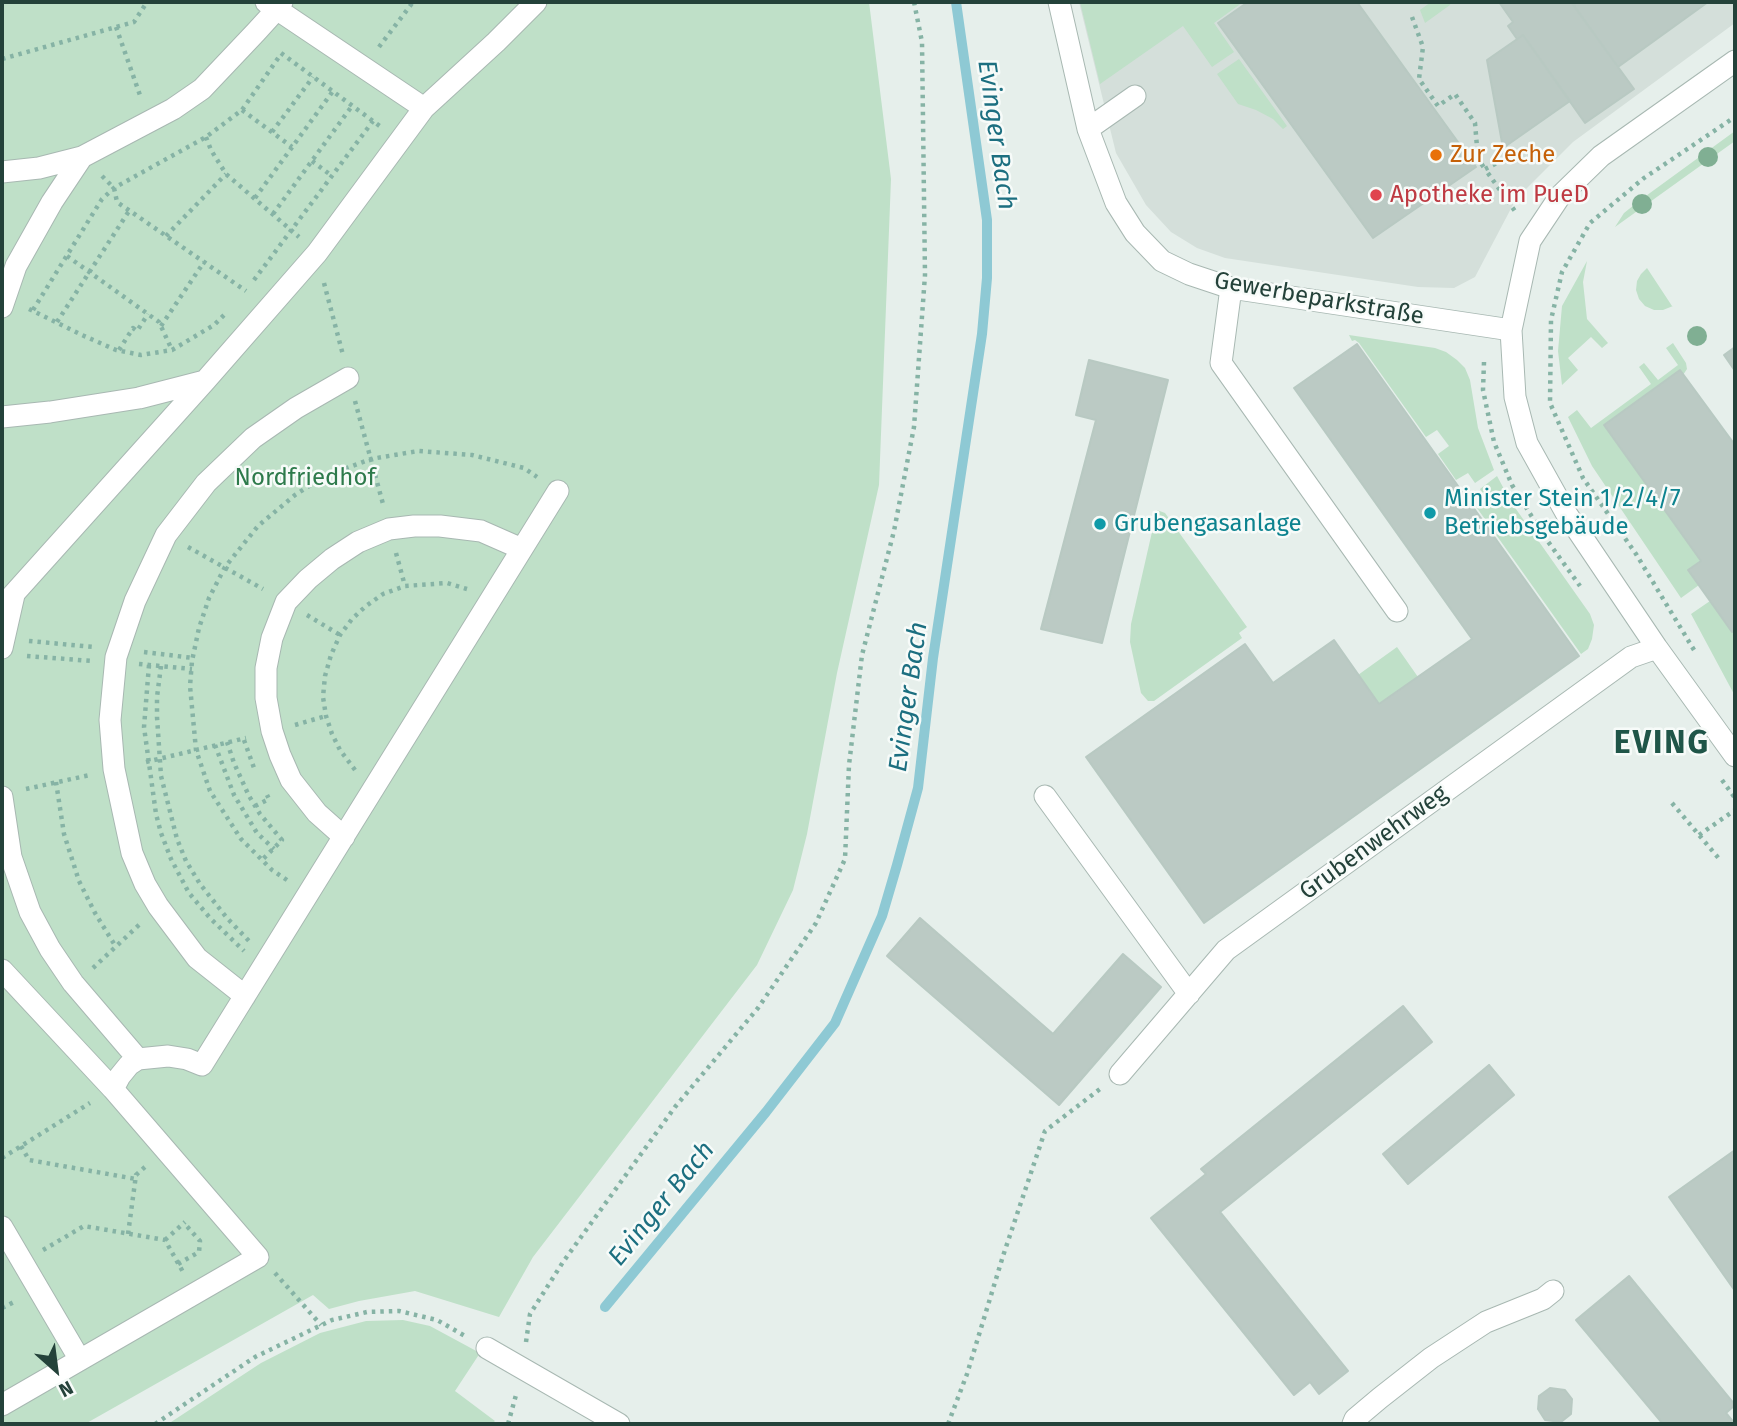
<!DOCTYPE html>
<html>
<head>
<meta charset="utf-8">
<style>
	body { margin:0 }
	#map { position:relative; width:1737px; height:1426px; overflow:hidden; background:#e6efeb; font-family:"Fira Sans",sans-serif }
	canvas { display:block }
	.frame { position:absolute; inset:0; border:4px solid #24423a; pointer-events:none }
	.north { position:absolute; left:21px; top:1335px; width:70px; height:70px; -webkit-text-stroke:5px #f7fbf9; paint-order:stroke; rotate:152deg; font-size:19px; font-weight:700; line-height:28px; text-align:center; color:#24423a }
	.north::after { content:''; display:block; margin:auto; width:24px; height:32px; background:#24423a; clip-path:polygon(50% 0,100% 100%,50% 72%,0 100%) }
</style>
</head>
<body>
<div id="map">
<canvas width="1737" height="1426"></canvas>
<div class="frame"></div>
<div class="north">N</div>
</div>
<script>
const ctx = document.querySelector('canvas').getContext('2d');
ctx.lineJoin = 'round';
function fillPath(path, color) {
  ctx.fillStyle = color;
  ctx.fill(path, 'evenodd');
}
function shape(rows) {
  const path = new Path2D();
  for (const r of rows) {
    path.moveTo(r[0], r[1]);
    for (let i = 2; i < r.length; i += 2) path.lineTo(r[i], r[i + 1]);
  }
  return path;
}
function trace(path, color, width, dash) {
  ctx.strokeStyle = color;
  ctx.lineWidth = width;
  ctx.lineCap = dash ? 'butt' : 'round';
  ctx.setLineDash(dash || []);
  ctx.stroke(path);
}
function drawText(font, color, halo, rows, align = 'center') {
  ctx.font = font + ' "Fira Sans",sans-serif';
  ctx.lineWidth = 5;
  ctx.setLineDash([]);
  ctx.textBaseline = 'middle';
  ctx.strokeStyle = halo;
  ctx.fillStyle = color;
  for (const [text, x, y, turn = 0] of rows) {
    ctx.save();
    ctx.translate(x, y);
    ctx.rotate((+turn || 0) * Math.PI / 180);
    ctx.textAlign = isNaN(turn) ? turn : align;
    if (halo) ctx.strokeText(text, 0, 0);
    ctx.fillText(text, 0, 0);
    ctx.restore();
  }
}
fillPath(shape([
	[1079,2,1735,2,1735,23,1573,142,1516,199,1475,277,1454,288,1418,287,1225,258,1197,248,1171,232,1146,205,1116,153]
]), '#d4dfda');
fillPath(shape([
	[2,2,869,2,891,179,879,485,837,673,807,834,793,890,757,965,533,1257,499,1317,415,1291,359,1301,329,1309,313,1295,85,1424,2,1424],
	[1080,2,1147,2,1148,3,1151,2,1243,2,1214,23,1234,52,1212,67,1183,26,1100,84],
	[1431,2,1451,2,1450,5,1425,23,1420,10],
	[1239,59,1287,126,1283,129,1273,119,1256,110,1238,104,1217,74],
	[1735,131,1735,141,1615,227,1624,213,1639,201],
	[1587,261,1583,282,1587,319,1608,343,1602,348,1591,337,1568,358,1578,370,1562,385,1558,351,1562,306],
	[1647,268,1672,306,1673,306,1663,310,1654,310,1645,306,1639,299,1636,290,1637,281,1641,274],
	[1349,335,1435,348,1446,352,1457,360,1465,368,1470,380,1478,428,1494,470,1475,483,1468,473,1456,480,1438,454,1449,446,1437,430,1426,437,1359,343,1355,340,1352,341],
	[1673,343,1686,363,1687,369,1683,375,1680,371,1604,425,1701,561,1688,570,1699,585,1681,598,1592,466,1568,417,1577,410,1591,428,1651,384,1639,367,1644,363,1658,380,1678,365,1666,348],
	[1497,476,1511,502,1590,614,1594,625,1592,639,1588,649,1581,654,1477,508,1487,500,1480,489],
	[1157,510,1165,513,1247,627,1239,633,1242,638,1154,701,1148,701,1141,693,1130,642,1131,624],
	[1710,601,1732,632,1735,630,1735,696,1691,614],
	[1397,647,1418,677,1379,704,1358,675],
	[403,1320,430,1326,480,1353,455,1391,495,1421,492,1424,168,1424,261,1363,320,1333,366,1321]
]), '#bfe0c8');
trace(shape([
	[605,1307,766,1112,835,1023,882,916,897,865,918,788,933,658,982,334,987,278,987,220,956,2]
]), '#8ec9d4', 10);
const building = shape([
	[1248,2,1357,2,1476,167,1373,238,1218,23,1248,2],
	[1499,2,1571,2,1634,89,1585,123,1523,35,1517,39,1508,26,1513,22,1499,2],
	[1574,2,1708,2,1618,67,1575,7,1574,2],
	[1523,35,1570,101,1503,148,1487,60,1523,35],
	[1357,344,1579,656,1204,923,1086,757,1245,644,1273,683,1334,640,1379,704,1472,639,1294,388,1357,344],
	[1735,347,1735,371,1724,355,1735,347],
	[1089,360,1168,380,1102,643,1041,629,1096,420,1076,415,1089,360],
	[1680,370,1735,445,1735,630,1732,632,1688,570,1701,561,1604,425,1680,370],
	[920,918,1053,1034,1123,954,1161,987,1059,1105,887,956,920,918],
	[1403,1006,1432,1042,1220,1212,1348,1371,1319,1394,1310,1382,1294,1395,1151,1218,1206,1174,1201,1169,1403,1006],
	[1489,1065,1514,1095,1408,1184,1383,1154,1489,1065],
	[1735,1150,1735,1291,1669,1197,1735,1150],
	[1629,1276,1735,1405,1726,1413,1735,1424,1663,1424,1576,1320,1629,1276],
	[1550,1388,1565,1390,1572,1399,1571,1414,1561,1422,1545,1420,1538,1409,1539,1396,1550,1388]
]);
fillPath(building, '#bbcac4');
trace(building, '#b8c9c2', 2);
const minor = shape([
	[266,2,424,108],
	[1059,2,1088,129,1116,203,1135,233,1162,261,1189,274,1231,288,1511,330],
	[1735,61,1601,156,1560,196,1530,241,1511,330,1515,397,1527,443,1566,513,1657,648,1735,756],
	[1088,129,1135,96],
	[2,172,39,168,82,157,173,109,202,89,256,32,277,9,282,2],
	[1231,288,1221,363,1397,611],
	[2,307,16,266,52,202,82,157],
	[2,417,50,412,139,398,205,381],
	[2,607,205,381,317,253,424,108,496,42,536,2],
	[2,648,14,595],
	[1045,796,1189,994],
	[2,797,11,857,30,912,50,949,73,983,138,1059],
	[344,837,317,813,291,780,280,755,272,731,266,698,266,668,272,638,286,602,308,579,332,559,358,542,389,529,414,526,440,526,481,531,522,549],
	[2,970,113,1089,258,1257,2,1405],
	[245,996,197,958,158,906,145,884,132,853,114,769,110,720,116,657,135,601,166,535,206,483,253,438,296,408,348,378],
	[1120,1074,1226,950,1631,657,1657,648],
	[113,1089,120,1076,129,1065,138,1059,168,1056,187,1059,202,1065,558,491],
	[2,1227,80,1360],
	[487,1348,619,1424],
	[1353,1424,1355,1419,1380,1398,1431,1358,1486,1322,1543,1299,1553,1291]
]);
trace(minor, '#a8b8b2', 23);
trace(shape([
	[1412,17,1423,47,1419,79,1438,106,1455,94,1475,123,1478,159,1485,169],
	[116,27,141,98],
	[379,47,413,2],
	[281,53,381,127],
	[2,59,134,22,147,2],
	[242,110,292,147],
	[272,132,313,77],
	[206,137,211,150,226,174,299,237],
	[1511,156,1485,169,1517,214],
	[312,161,332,176],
	[102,176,114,188,117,202,246,291],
	[255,198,333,91],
	[273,214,352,106],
	[166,236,226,174],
	[67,256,159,322,172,350],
	[254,280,373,121],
	[324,283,343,355],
	[29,309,82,335,116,350,141,355,172,350,214,325,226,313],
	[33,310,102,199,114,188,206,137,242,110,281,54],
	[57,322,129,211],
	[161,326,204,262],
	[119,350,133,328,137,331,148,314],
	[1484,362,1483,390,1494,442,1512,485,1544,536,1580,586],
	[355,401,383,504],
	[188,547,263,589],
	[396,553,405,586],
	[307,615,340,635],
	[29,641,94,647],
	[1694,650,1636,554,1583,478,1550,403,1551,320,1562,272,1590,223,1644,178,1735,117],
	[144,652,193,658],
	[27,656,92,661],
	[139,664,192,669],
	[149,665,144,727,156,814,161,833,171,859,189,893,210,918,244,951],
	[161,666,157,697,157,717,161,776,177,839,186,861,200,884,227,918,249,941],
	[295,725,326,716],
	[244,740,254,768],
	[227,742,234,763,249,796,260,814,282,840,262,860],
	[215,745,234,795,257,833,274,849],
	[146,762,246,738],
	[355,770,340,750,332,734,326,716,323,697,325,676,331,655,340,635,352,619,366,606,383,594,405,586,447,583,467,589],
	[1722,780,1735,798],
	[56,782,64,834,79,881,95,913,116,947],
	[26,789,90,775],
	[1672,803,1721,861],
	[255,806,269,799,267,795],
	[1699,835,1735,810],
	[287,880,272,870,241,839,210,791,196,750,190,686,192,661,199,628,209,598,225,567,258,526,295,495,325,476,371,459,418,451,472,455,524,468,537,477],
	[93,968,140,924],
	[21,1146,29,1160,136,1179],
	[2,1158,90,1103],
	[128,1234,136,1175,146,1166],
	[165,1240,185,1222],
	[43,1250,84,1226,165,1240,183,1272],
	[178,1264,199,1252,200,1241,184,1223],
	[275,1273,321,1325],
	[2,1308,16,1301],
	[526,1342,530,1314,563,1262,675,1107,758,1008,816,923,845,859,849,765,862,655,894,531,914,427,925,275,922,42,914,2],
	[155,1424,255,1357,332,1320,367,1312,399,1311,437,1320,465,1336],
	[508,1424,516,1395],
	[948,1424,967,1374,1003,1256,1045,1131,1100,1089]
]), '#86b3a5', 4.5, [3.5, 5]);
trace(minor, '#fff', 21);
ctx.fillStyle = '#80af93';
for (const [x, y] of [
	[1708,157],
	[1642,204],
	[1697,336]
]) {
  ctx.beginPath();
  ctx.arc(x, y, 10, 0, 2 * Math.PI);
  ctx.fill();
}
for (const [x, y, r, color] of [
	[1436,155,7,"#e8710a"],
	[1376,195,7,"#e0444e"],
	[1430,513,7,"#0f9aa8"],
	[1100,524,7,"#0f9aa8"]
]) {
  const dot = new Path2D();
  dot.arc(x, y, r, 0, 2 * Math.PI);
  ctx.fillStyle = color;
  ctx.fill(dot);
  trace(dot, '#f7fbf9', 2.5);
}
drawText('24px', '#c56008', '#f7fbf9', [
	["Zur Zeche",1450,155]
], 'left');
drawText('24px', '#be3a42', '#f7fbf9', [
	["Apotheke im PueD",1390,195]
], 'left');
drawText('24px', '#24423a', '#f7fbf9', [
	["Gewerbeparkstraße",1319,299,10],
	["Grubenwehrweg",1374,843,-36]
]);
drawText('24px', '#2d7a4b', '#f7fbf9', [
	["Nordfriedhof",305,478]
]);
drawText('24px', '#0d838f', '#f7fbf9', [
	["Minister Stein 1/2/4/7",1444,499],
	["Betriebsgebäude",1444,527],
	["Grubengasanlage",1114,524]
], 'left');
drawText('italic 26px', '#1c6f80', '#f7fbf9', [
	["Evinger Bach",996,135,82],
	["Evinger Bach",909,697,-82],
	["Evinger Bach",662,1204,-51]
]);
ctx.letterSpacing = '2px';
drawText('bold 32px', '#1f5548', '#f7fbf9', [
	["EVING",1662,744]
]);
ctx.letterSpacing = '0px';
</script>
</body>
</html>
